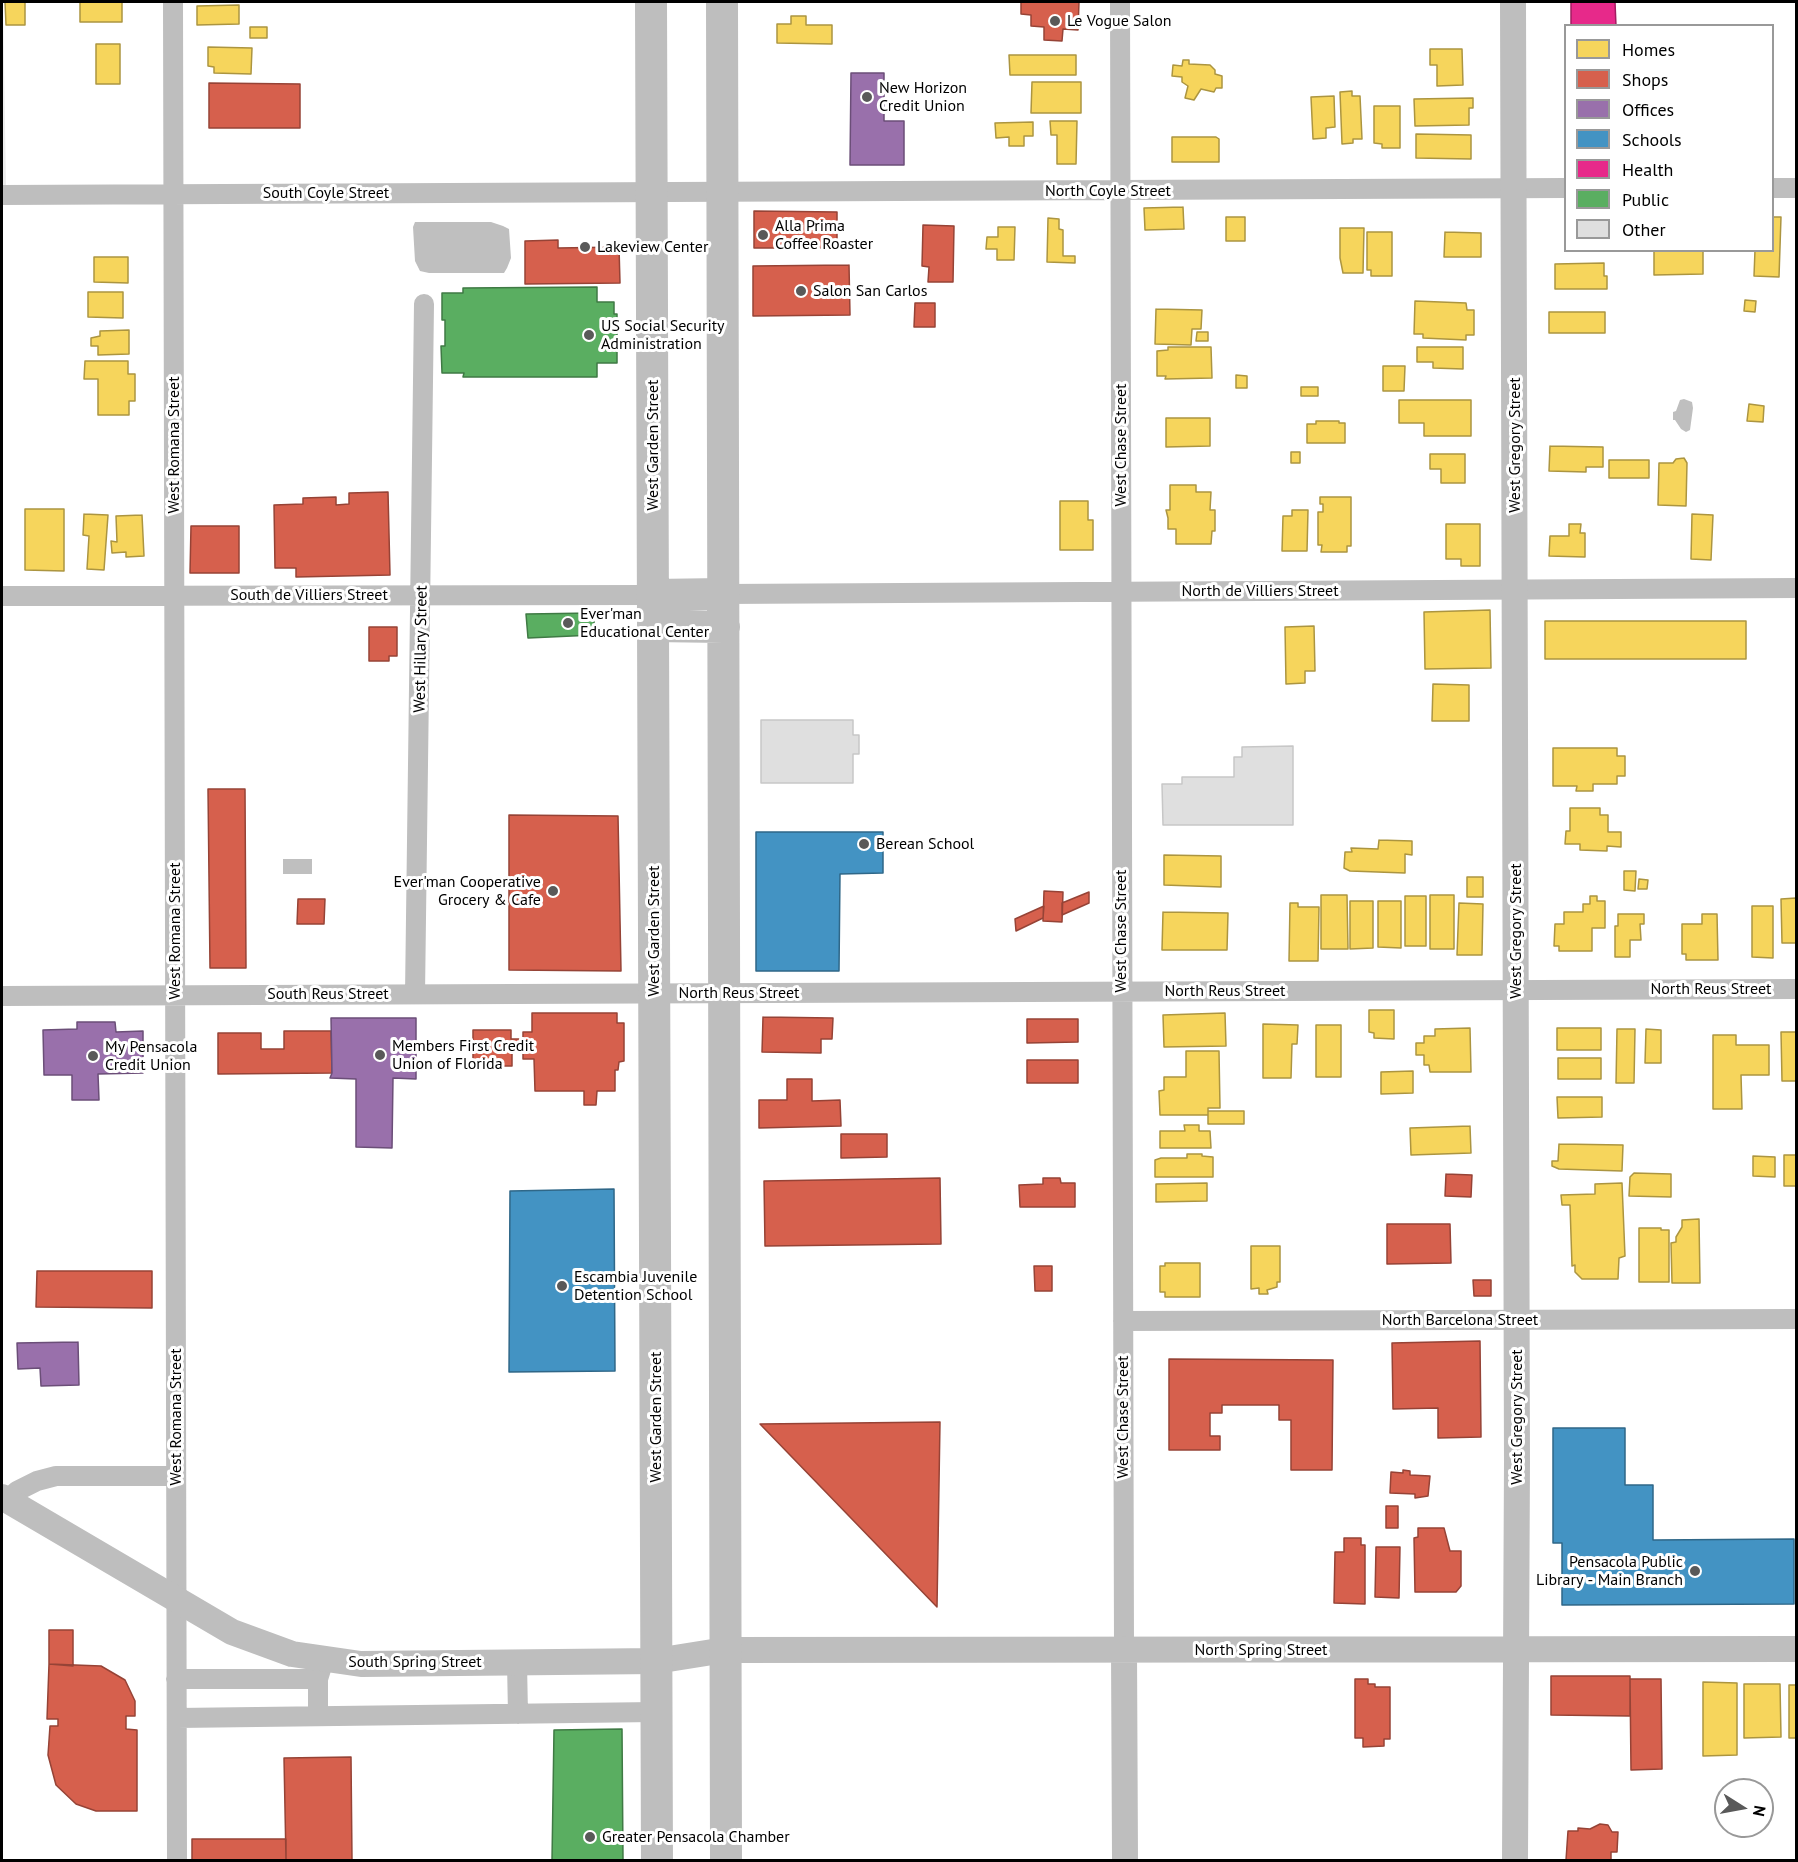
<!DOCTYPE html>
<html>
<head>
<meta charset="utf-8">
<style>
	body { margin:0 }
	#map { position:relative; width:1798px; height:1862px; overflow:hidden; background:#fff; font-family:"PT Sans",sans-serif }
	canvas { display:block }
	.frame { position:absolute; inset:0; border:3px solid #000; pointer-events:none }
	.legend { position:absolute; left:1564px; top:24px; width:210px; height:228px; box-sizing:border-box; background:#fff; border:2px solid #999; margin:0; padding:8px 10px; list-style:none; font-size:18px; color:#000 }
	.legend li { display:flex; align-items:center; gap:12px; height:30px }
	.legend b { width:30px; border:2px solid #999 }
	.north { position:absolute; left:1714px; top:1778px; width:60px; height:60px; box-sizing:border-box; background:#fff; border:2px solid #999; border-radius:50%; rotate:101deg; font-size:16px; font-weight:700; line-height:24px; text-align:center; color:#000 }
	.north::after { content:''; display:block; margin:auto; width:21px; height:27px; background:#595959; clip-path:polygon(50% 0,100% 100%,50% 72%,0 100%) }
</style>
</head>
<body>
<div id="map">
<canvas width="1798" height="1862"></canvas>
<div class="frame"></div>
<ul class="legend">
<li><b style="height:16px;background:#f6d55c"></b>Homes</li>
<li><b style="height:16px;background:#d6604d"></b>Shops</li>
<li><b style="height:16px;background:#9970ab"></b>Offices</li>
<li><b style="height:16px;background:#4393c3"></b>Schools</li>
<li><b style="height:16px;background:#e7298a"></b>Health</li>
<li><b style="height:16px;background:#5aae61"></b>Public</li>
<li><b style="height:16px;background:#dfdfdf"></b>Other</li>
</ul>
<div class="north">N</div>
</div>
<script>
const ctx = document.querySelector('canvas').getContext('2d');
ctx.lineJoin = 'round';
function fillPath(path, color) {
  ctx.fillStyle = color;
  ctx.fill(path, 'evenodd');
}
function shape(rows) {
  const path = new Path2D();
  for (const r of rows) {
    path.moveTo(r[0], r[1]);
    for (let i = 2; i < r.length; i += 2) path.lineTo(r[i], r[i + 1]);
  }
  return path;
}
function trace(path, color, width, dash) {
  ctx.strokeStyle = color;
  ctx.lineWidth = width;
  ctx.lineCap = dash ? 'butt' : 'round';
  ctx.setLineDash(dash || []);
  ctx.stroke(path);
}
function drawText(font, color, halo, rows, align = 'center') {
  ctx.font = font + ' "PT Sans",sans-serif';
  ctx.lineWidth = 6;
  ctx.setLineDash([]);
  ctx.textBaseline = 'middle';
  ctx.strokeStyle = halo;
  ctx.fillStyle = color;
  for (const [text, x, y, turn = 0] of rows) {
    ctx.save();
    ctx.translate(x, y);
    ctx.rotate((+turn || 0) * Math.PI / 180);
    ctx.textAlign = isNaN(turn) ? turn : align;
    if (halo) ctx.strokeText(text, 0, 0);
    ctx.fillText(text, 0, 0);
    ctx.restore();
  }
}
fillPath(shape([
	[2,2,3,2,6,185,2,185]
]), '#ececec');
fillPath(shape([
	[415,222,491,222,503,226,509,229,511,258,507,268,504,273,429,273,420,271,415,261,413,227],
	[1684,399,1692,402,1693,408,1690,430,1686,432,1681,429,1675,420,1673,420,1673,412,1676,411,1680,400],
	[283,859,312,859,312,874,283,874]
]), '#bfbfbf');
const homes = shape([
	[5,2,25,2,25,25,6,25,5,2],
	[80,2,122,2,122,22,80,22,80,2],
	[239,5,239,24,197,25,197,6,239,5],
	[791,16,806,16,806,25,832,25,832,44,777,43,777,24,791,24,791,16],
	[250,27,267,27,267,38,250,38,250,27],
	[96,44,120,44,120,84,96,84,96,44],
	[208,47,252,48,251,74,214,73,214,67,208,66,208,47],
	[1430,49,1462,49,1463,85,1437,86,1437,65,1430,65,1430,49],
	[1009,55,1076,55,1076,75,1010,75,1009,55],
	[1183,60,1189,60,1189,64,1210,65,1215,70,1215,74,1222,76,1222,88,1216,88,1214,92,1201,89,1194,100,1185,98,1188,86,1182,82,1182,77,1172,76,1173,65,1182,66,1183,60],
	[1032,82,1081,82,1081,113,1031,113,1032,82],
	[1352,91,1352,96,1360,96,1362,139,1353,139,1353,143,1342,144,1340,92,1352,91],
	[1334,96,1335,127,1326,128,1326,138,1313,139,1311,97,1334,96],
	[1473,98,1473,108,1469,108,1469,125,1415,126,1414,99,1473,98],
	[1374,106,1400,106,1400,148,1382,148,1382,144,1374,143,1374,106],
	[1050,121,1077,121,1076,164,1057,164,1057,135,1051,135,1050,121],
	[1033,122,1033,136,1024,136,1024,146,1009,146,1009,137,996,138,995,123,1033,122],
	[1416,134,1471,135,1471,159,1416,158,1416,134],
	[1172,137,1216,137,1219,139,1219,162,1172,162,1172,137],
	[1183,207,1184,229,1145,230,1144,208,1183,207],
	[1226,217,1245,217,1245,241,1226,241,1226,217],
	[1772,217,1781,217,1779,277,1754,276,1755,250,1772,250,1772,217],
	[1048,218,1059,219,1059,229,1063,230,1063,256,1075,256,1075,263,1047,262,1048,218],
	[998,227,1015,227,1014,260,997,260,997,249,986,249,987,237,998,237,998,227],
	[1340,228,1364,228,1363,273,1343,273,1340,258,1340,228],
	[1367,232,1392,232,1392,276,1371,276,1371,270,1367,270,1367,232],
	[1445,232,1481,233,1481,257,1444,257,1445,232],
	[1654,250,1703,250,1703,274,1654,275,1654,250],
	[94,257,128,257,128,283,94,282,94,257],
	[1604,263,1604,276,1607,276,1607,289,1555,289,1555,264,1604,263],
	[88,292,123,292,123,318,88,317,88,292],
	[1745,300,1756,301,1755,312,1744,311,1745,300],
	[1415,301,1466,303,1467,310,1474,310,1474,335,1466,335,1466,340,1423,338,1423,334,1414,334,1415,301],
	[1156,309,1202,310,1201,329,1192,329,1191,345,1155,344,1156,309],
	[1549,312,1605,312,1605,333,1549,333,1549,312],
	[129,330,129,354,98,355,98,346,91,346,91,338,100,336,100,331,129,330],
	[1197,332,1208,332,1208,341,1196,341,1197,332],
	[1168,347,1211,347,1212,378,1165,379,1166,376,1157,376,1157,351,1168,350,1168,347],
	[1417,347,1463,347,1463,369,1433,368,1433,362,1417,362,1417,347],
	[85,361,128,361,128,374,135,374,135,401,129,401,129,415,98,415,98,379,84,379,85,361],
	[1383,366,1405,366,1404,391,1383,391,1383,366],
	[1236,375,1247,376,1247,388,1236,388,1236,375],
	[1301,387,1318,387,1318,396,1301,396,1301,387],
	[1399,400,1471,400,1471,436,1424,436,1424,423,1399,423,1399,400],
	[1749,404,1764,406,1763,422,1747,421,1749,404],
	[1166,418,1210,418,1210,446,1166,447,1166,418],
	[1316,421,1339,421,1339,423,1345,423,1345,443,1307,443,1307,424,1316,424,1316,421],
	[1550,446,1603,447,1603,467,1586,467,1586,472,1549,471,1550,446],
	[1291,452,1300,452,1300,463,1291,463,1291,452],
	[1430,454,1465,454,1465,483,1441,483,1441,469,1430,469,1430,454],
	[1684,458,1687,463,1686,506,1658,505,1659,463,1673,463,1676,459,1684,458],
	[1609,460,1649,460,1649,478,1609,478,1609,460],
	[1170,485,1196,485,1196,492,1211,492,1210,510,1215,510,1215,531,1212,531,1211,544,1176,544,1176,529,1168,529,1168,518,1166,510,1170,510,1170,485],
	[1320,497,1351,497,1351,546,1347,546,1347,552,1321,552,1322,545,1318,545,1318,512,1323,512,1323,504,1320,504,1320,497],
	[1060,501,1088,501,1088,520,1093,520,1093,550,1060,550,1060,501],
	[25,509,64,509,64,571,25,570,25,509],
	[1292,510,1308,510,1307,551,1282,551,1283,516,1292,516,1292,510],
	[84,514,108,515,104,570,87,569,89,536,83,535,84,514],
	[1692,514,1713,515,1711,560,1691,559,1692,514],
	[142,515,144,556,126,557,126,552,112,553,111,541,117,542,116,516,142,515],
	[1446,524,1480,524,1480,566,1461,566,1461,559,1446,559,1446,524],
	[1569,524,1581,524,1580,533,1585,533,1585,557,1549,556,1550,536,1569,536,1569,524],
	[1490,610,1491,668,1425,669,1424,612,1490,610],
	[1545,621,1746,621,1746,659,1545,659,1545,621],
	[1314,626,1315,671,1305,671,1305,683,1286,684,1285,627,1314,626],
	[1433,684,1469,685,1469,721,1432,721,1433,684],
	[1553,748,1617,748,1617,756,1625,756,1625,776,1617,776,1617,784,1593,784,1593,791,1576,791,1577,786,1553,786,1553,748],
	[1570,808,1600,808,1600,815,1608,815,1608,832,1621,832,1621,847,1607,846,1607,851,1580,850,1580,844,1565,844,1566,831,1570,831,1570,808],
	[1379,840,1412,841,1412,855,1405,854,1405,873,1350,871,1344,868,1345,852,1352,852,1351,848,1378,849,1379,840],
	[1164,855,1221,856,1221,887,1164,885,1164,855],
	[1624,871,1636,871,1635,891,1624,890,1624,871],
	[1467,877,1483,877,1483,897,1467,897,1467,877],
	[1639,879,1648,880,1647,889,1638,889,1639,879],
	[1321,895,1347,895,1348,949,1321,949,1321,895],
	[1430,895,1454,895,1454,949,1430,949,1430,895],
	[1405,896,1426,896,1426,946,1405,946,1405,896],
	[1590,896,1597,896,1597,901,1605,901,1605,928,1592,928,1592,951,1559,951,1559,946,1554,946,1555,924,1564,924,1564,912,1583,912,1583,904,1590,904,1590,896],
	[1796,898,1796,943,1782,943,1781,899,1796,898],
	[1350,901,1373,901,1373,948,1350,949,1350,901],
	[1378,901,1401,901,1401,948,1378,947,1378,901],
	[1290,903,1298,903,1298,907,1319,907,1318,961,1289,961,1290,903],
	[1459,903,1483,904,1482,955,1457,955,1459,903],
	[1752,906,1773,906,1773,958,1752,957,1752,906],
	[1163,912,1228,913,1227,950,1162,950,1163,912],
	[1618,914,1644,914,1644,924,1640,924,1641,940,1630,940,1630,957,1615,957,1615,926,1618,926,1618,914],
	[1702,914,1717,914,1718,960,1686,960,1686,954,1682,954,1682,924,1702,924,1702,914],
	[1369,1010,1394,1010,1394,1039,1374,1038,1374,1033,1369,1032,1369,1010],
	[1225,1013,1226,1046,1164,1047,1163,1015,1225,1013],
	[1263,1024,1298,1025,1297,1044,1292,1044,1291,1078,1263,1078,1263,1024],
	[1316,1025,1341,1025,1341,1077,1316,1077,1316,1025],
	[1470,1028,1471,1072,1430,1072,1429,1065,1424,1065,1424,1055,1416,1055,1416,1043,1424,1043,1424,1036,1435,1036,1435,1029,1470,1028],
	[1557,1028,1601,1028,1601,1050,1557,1050,1557,1028],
	[1617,1029,1635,1029,1634,1083,1616,1083,1617,1029],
	[1646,1029,1661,1030,1661,1063,1645,1063,1646,1029],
	[1781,1032,1796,1032,1796,1081,1782,1081,1781,1032],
	[1713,1035,1736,1035,1736,1045,1769,1045,1769,1075,1741,1075,1742,1109,1713,1109,1713,1035],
	[1186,1051,1219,1051,1220,1108,1208,1108,1208,1115,1160,1115,1159,1091,1164,1090,1164,1077,1186,1077,1186,1051],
	[1558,1058,1601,1058,1601,1079,1558,1079,1558,1058],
	[1413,1071,1413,1093,1381,1094,1381,1072,1413,1071],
	[1557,1097,1602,1097,1602,1117,1558,1118,1557,1097],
	[1208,1111,1244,1111,1244,1124,1208,1124,1208,1111],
	[1184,1125,1199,1125,1199,1131,1210,1131,1211,1148,1160,1148,1160,1131,1185,1131,1184,1125],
	[1470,1126,1471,1153,1411,1155,1410,1128,1470,1126],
	[1559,1144,1623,1145,1622,1171,1559,1169,1552,1166,1552,1161,1558,1161,1559,1144],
	[1187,1154,1202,1154,1202,1156,1213,1157,1213,1177,1155,1177,1155,1160,1161,1158,1187,1158,1187,1154],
	[1784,1155,1796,1155,1796,1186,1784,1186,1784,1155],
	[1753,1156,1775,1157,1775,1177,1753,1176,1753,1156],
	[1634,1173,1671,1174,1671,1197,1629,1196,1630,1177,1634,1173],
	[1207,1183,1207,1201,1156,1202,1156,1184,1207,1183],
	[1622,1183,1625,1256,1619,1258,1618,1279,1582,1279,1575,1272,1575,1265,1572,1266,1570,1205,1562,1205,1561,1195,1595,1194,1595,1184,1622,1183],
	[1699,1219,1700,1283,1672,1283,1671,1243,1676,1242,1676,1237,1682,1227,1682,1220,1699,1219],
	[1639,1228,1661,1228,1661,1230,1669,1230,1669,1282,1639,1282,1639,1228],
	[1251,1246,1280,1246,1280,1282,1277,1282,1277,1287,1267,1290,1268,1294,1259,1294,1259,1288,1251,1289,1251,1246],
	[1165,1263,1200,1263,1200,1297,1165,1297,1165,1292,1160,1292,1160,1266,1165,1266,1165,1263],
	[1703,1682,1737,1683,1737,1755,1703,1756,1703,1682],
	[1744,1684,1780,1684,1781,1737,1744,1738,1744,1684],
	[1789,1685,1796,1685,1796,1738,1789,1738,1789,1685]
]);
fillPath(homes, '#f6d55c');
trace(homes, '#ac9540', 1.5);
const shops = shape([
	[1021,2,1079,2,1078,30,1063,29,1062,41,1044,40,1044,27,1031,26,1031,15,1021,14,1021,2],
	[209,83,300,84,300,128,209,128,209,83],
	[754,211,837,212,837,248,754,248,754,211],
	[923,225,954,226,953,282,928,282,929,267,922,266,923,225],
	[558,240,558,248,619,247,620,283,525,284,525,241,558,240],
	[849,265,850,315,753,316,753,266,849,265],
	[915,303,935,303,935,327,914,327,915,303],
	[388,492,390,575,296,577,296,568,275,568,274,505,303,504,303,498,336,497,336,505,349,504,349,493,388,492],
	[191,526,239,526,239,573,190,573,191,526],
	[369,627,397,627,397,656,389,656,389,661,369,661,369,627],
	[208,789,245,789,246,968,210,968,208,789],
	[509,815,618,816,621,971,509,970,509,815],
	[1044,891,1063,892,1062,922,1043,921,1044,891],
	[1089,892,1089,903,1062,915,1062,903,1089,892],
	[298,899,325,899,324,924,297,924,298,899],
	[1044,906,1043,918,1016,931,1015,919,1044,906],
	[532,1013,617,1013,617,1023,624,1023,624,1061,619,1062,618,1070,615,1070,615,1091,597,1091,596,1105,584,1105,584,1091,535,1091,534,1059,523,1059,523,1032,532,1032,532,1013],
	[763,1017,833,1018,832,1039,821,1039,821,1053,762,1052,763,1017],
	[1027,1019,1078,1019,1078,1042,1027,1043,1027,1019],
	[473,1030,511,1030,511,1039,523,1039,523,1051,512,1051,512,1066,473,1066,473,1030],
	[284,1031,331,1031,332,1073,218,1074,218,1033,261,1033,261,1049,284,1049,284,1031],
	[1027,1060,1078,1060,1078,1083,1027,1083,1027,1060],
	[787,1079,812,1079,812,1101,840,1100,841,1126,759,1128,759,1100,787,1100,787,1079],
	[841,1134,887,1134,887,1157,841,1158,841,1134],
	[1446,1174,1472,1175,1471,1197,1445,1196,1446,1174],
	[940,1178,941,1244,765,1246,764,1181,940,1178],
	[1043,1178,1060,1178,1061,1183,1075,1183,1075,1207,1020,1207,1019,1185,1043,1184,1043,1178],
	[1387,1224,1450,1224,1451,1263,1387,1264,1387,1224],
	[1034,1266,1052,1266,1052,1291,1035,1291,1034,1266],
	[37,1271,152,1271,152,1308,36,1307,37,1271],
	[1473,1280,1491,1280,1491,1296,1474,1296,1473,1280],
	[1480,1341,1481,1437,1438,1438,1438,1408,1393,1409,1392,1343,1480,1341],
	[1169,1359,1333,1360,1332,1470,1291,1470,1291,1420,1279,1420,1279,1405,1222,1405,1222,1413,1210,1413,1210,1436,1220,1436,1220,1450,1169,1450,1169,1359],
	[940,1422,937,1607,760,1424,940,1422],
	[1403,1470,1410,1471,1410,1475,1430,1476,1428,1496,1415,1498,1415,1494,1390,1493,1391,1472,1403,1473,1403,1470],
	[1386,1506,1398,1506,1398,1528,1386,1528,1386,1506],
	[1418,1528,1444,1528,1450,1551,1461,1551,1461,1586,1456,1592,1415,1592,1414,1538,1418,1537,1418,1528],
	[1344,1538,1361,1538,1361,1545,1365,1545,1365,1604,1334,1603,1335,1552,1344,1552,1344,1538],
	[1376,1547,1400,1547,1399,1598,1375,1597,1376,1547],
	[49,1630,73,1630,73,1666,49,1664,49,1630],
	[49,1664,101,1666,125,1680,135,1701,135,1716,126,1716,126,1729,137,1730,137,1811,96,1811,76,1804,56,1785,48,1755,50,1726,58,1726,58,1719,47,1719,49,1664],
	[1551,1676,1630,1676,1630,1716,1551,1715,1551,1676],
	[1355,1679,1368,1679,1368,1684,1375,1684,1375,1687,1390,1687,1390,1739,1384,1739,1384,1746,1363,1747,1363,1738,1355,1738,1355,1679],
	[1630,1679,1661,1679,1662,1769,1631,1770,1630,1679],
	[351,1757,352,1860,286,1860,284,1758,351,1757],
	[1600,1824,1608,1825,1612,1832,1618,1832,1617,1852,1611,1852,1611,1860,1566,1860,1568,1831,1578,1831,1578,1828,1590,1829,1600,1824],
	[192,1839,286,1839,286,1860,192,1860,192,1839]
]);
fillPath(shops, '#d6604d');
trace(shops, '#964336', 1.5);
const offices = shape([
	[851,73,884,73,884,121,904,121,904,165,850,165,851,73],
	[331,1018,416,1018,416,1079,393,1078,392,1148,356,1147,356,1079,330,1078,332,1073,331,1018],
	[77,1022,115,1022,116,1032,143,1031,143,1073,98,1074,99,1100,72,1100,72,1075,44,1075,43,1030,77,1029,77,1022],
	[78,1342,79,1385,41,1386,40,1368,18,1369,17,1343,78,1342]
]);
fillPath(offices, '#9970ab');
trace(offices, '#6b4e78', 1.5);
const schools = shape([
	[756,832,883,832,883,873,840,874,839,971,756,971,756,832],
	[614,1189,615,1371,509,1372,510,1191,614,1189],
	[1553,1428,1625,1428,1625,1485,1653,1485,1653,1540,1794,1539,1794,1604,1562,1605,1562,1543,1553,1543,1553,1428]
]);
fillPath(schools, '#4393c3');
trace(schools, '#2f6788', 1.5);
const health = shape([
	[1571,2,1615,2,1616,26,1571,26,1571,2]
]);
fillPath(health, '#e7298a');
trace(health, '#a21d61', 1.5);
const public = shape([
	[597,287,597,302,614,302,614,314,617,314,617,363,597,363,597,377,463,377,464,373,442,373,441,346,445,346,445,320,442,320,442,293,463,293,463,288,597,287],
	[594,613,594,635,528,638,526,614,594,613],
	[622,1729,623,1860,552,1860,554,1730,622,1729]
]);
fillPath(public, '#5aae61');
trace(public, '#3f7a44', 1.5);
const building = shape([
	[761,720,853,720,853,735,859,735,859,754,853,754,853,783,761,783,761,720],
	[1293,746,1293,825,1163,825,1162,784,1182,784,1182,777,1234,777,1234,757,1242,757,1242,747,1293,746]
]);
fillPath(building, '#dfdfdf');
trace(building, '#c7c7c7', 1.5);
trace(shape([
	[173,2,177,1860],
	[1120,2,1124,1650],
	[1772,188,1796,188],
	[2,195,1566,188],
	[723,594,1796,588],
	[2,596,653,595],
	[415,994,424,304],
	[2,996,1796,989],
	[1123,1321,1796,1319],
	[7,1500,17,1491,37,1481,56,1476,176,1476],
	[517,1663,518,1714],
	[176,1679,318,1679],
	[318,1716,318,1679,322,1666],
	[177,1718,656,1712]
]), '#bebebe', 20);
trace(shape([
	[1513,2,1517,1461,1515,1860],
	[2,1497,232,1632,292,1654,361,1664,656,1661,725,1650,1796,1649],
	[1124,1650,1125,1860]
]), '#bebebe', 26);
trace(shape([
	[651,2,657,1860],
	[722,2,726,1860],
	[653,595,723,594],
	[653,626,724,627]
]), '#bebebe', 32);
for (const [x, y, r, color] of [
	[1055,21,6,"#595959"],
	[867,97,6,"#595959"],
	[763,235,6,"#595959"],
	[585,247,6,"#595959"],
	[801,291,6,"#595959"],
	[589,335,6,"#595959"],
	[568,623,6,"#595959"],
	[864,844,6,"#595959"],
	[553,891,6,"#595959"],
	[380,1055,6,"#595959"],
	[93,1056,6,"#595959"],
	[562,1286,6,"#595959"],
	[1695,1571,6,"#595959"],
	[590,1837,6,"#595959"]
]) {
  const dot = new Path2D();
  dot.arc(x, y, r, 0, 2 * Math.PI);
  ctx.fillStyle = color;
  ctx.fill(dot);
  trace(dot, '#fff', 2);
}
drawText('16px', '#000', '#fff', [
	["Le Vogue Salon",1067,21],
	["New Horizon",879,88],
	["Credit Union",879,106],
	["Alla Prima",775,226],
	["Coffee Roaster",775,244],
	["Lakeview Center",597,247],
	["Salon San Carlos",813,291],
	["US Social Security",601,326],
	["Administration",601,344],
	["Ever'man",580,614],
	["Educational Center",580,632],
	["Berean School",876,844],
	["Ever'man Cooperative",541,882,"right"],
	["Grocery & Cafe",541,900,"right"],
	["Members First Credit",392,1046],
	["Union of Florida",392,1064],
	["My Pensacola",105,1047],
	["Credit Union",105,1065],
	["Escambia Juvenile",574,1277],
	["Detention School",574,1295],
	["Pensacola Public",1683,1562,"right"],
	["Library - Main Branch",1683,1580,"right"],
	["Greater Pensacola Chamber",602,1837]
], 'left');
drawText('16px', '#000', '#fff', [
	["North Coyle Street",1108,191],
	["South Coyle Street",326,193],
	["West Romana Street",174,445,-90],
	["West Garden Street",653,445,-90],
	["West Chase Street",1121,445,-90],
	["West Gregory Street",1515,445,-90],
	["North de Villiers Street",1260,591],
	["South de Villiers Street",309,595],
	["West Hillary Street",421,649,-89],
	["West Romana Street",175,931,-90],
	["West Garden Street",654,931,-90],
	["West Chase Street",1121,931,-90],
	["West Gregory Street",1516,931,-90],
	["North Reus Street",1711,989],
	["North Reus Street",1225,991],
	["North Reus Street",739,993],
	["South Reus Street",328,994],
	["North Barcelona Street",1460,1320],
	["West Romana Street",176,1417,-90],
	["West Garden Street",656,1417,-90],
	["West Chase Street",1123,1417,-90],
	["West Gregory Street",1517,1417,-90],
	["North Spring Street",1261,1650],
	["South Spring Street",415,1662]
]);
</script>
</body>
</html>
